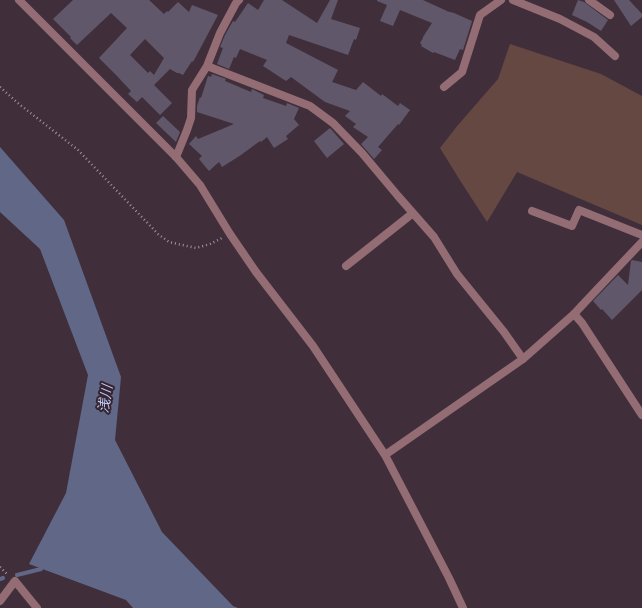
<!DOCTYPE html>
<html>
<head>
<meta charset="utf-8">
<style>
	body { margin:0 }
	canvas { display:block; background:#402f3b }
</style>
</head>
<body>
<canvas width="642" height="608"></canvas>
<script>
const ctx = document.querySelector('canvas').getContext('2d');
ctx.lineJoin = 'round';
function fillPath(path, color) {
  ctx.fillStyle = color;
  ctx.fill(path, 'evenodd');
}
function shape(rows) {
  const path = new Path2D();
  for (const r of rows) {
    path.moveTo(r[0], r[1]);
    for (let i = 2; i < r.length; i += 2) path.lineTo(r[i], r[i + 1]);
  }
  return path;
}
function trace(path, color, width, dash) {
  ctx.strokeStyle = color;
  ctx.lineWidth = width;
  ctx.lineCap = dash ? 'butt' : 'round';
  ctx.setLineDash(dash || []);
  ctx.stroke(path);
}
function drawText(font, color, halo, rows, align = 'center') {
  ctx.font = font + ' Karla,"Noto Sans JP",sans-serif';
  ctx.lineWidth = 4;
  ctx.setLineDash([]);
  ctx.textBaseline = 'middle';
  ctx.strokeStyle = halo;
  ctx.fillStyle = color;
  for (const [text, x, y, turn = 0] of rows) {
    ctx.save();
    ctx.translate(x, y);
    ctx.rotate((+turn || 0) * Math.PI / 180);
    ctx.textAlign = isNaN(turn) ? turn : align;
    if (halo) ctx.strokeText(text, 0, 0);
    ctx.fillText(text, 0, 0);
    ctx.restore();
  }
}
fillPath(shape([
	[510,44,601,74,642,96,642,225,517,172,487,222,461,182,440,148,458,125,498,79]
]), '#644841');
fillPath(shape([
	[0,147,64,220,121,377,115,440,162,532,233,606,238,608,133,608,126,600,29,564,66,493,88,375,40,249,0,212]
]), '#606787');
trace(shape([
	[17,575,41,569],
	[0,579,3,578]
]), '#606787', 4);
fillPath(shape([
	[73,0,149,0,164,14,167,11,168,12,178,2,189,12,192,5,218,15,193,62,192,61,183,75,179,73,177,73,170,69,154,85,172,103,160,115,142,97,137,102,128,94,131,91,117,76,99,58,127,28,111,13,77,45,70,38,71,37,53,19],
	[145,39,164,58,154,75,150,71,148,73,130,55],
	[264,0,282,0,317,23,330,0,338,0,331,19,360,28,356,40,354,39,348,55,289,35,286,43,338,70,332,82,356,90,363,82,381,96,382,94,398,106,400,103,410,110,399,125,398,124,378,147,382,150,374,159,361,144,368,137,353,127,356,124,345,116,350,111,325,102,291,77,286,81,263,66,267,60,240,49,236,58,234,57,229,69,217,64,223,48,220,47,225,35,233,21,235,22,248,3,258,10],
	[377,0,423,0,447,11,446,11,454,13,472,21,463,50,460,49,455,60,434,52,433,53,421,46,422,45,420,43,423,38,423,37,432,23,400,10,393,26,380,21,387,5,377,1],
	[578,0,584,2,608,20,601,31,587,22,572,15],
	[614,0,629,0,642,14,642,17,631,26],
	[212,74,226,79,225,81,251,92,252,89,264,95,263,98,286,106,287,103,299,108,294,119,299,125,286,136,288,139,274,148,267,137,261,142,260,141,241,155,222,167,219,162,209,171,199,159,202,156,189,144,196,136,198,139,234,124,197,112,197,106,200,97,201,98,208,76,211,77],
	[163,116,180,132,176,142,156,123],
	[330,128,344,144,327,158,314,141],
	[632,260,642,262,642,290,612,320,602,309,601,310,593,301,618,275,628,285,631,261]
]), '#60576a');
trace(shape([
	[0,87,19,104,78,150,158,234,169,242,196,248,210,244,222,238],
	[0,567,8,575]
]), '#a0929c', 2.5, [1, 3]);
trace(shape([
	[513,0,560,19,594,37,615,56],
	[589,0,610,15],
	[207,66,310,106,333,123,362,153,398,196,434,237,457,274,504,332,523,359],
	[444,87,462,72,480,15,501,0],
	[176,157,187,130,191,118,192,90,207,66,220,33,236,3,239,0],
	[532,211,572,226,579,210,642,235],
	[346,266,413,213],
	[574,314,588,299,642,242],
	[0,601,15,581,37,608]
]), '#936c74', 8);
trace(shape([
	[19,0,176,157,200,185,230,234,256,272,313,346,385,455,449,578,463,608],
	[385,455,398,446,523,359,574,314,582,323,642,415]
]), '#936c74', 8);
drawText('italic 14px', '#c0c9f7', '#352531', [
	["浅川",106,399,-81]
]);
</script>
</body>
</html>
